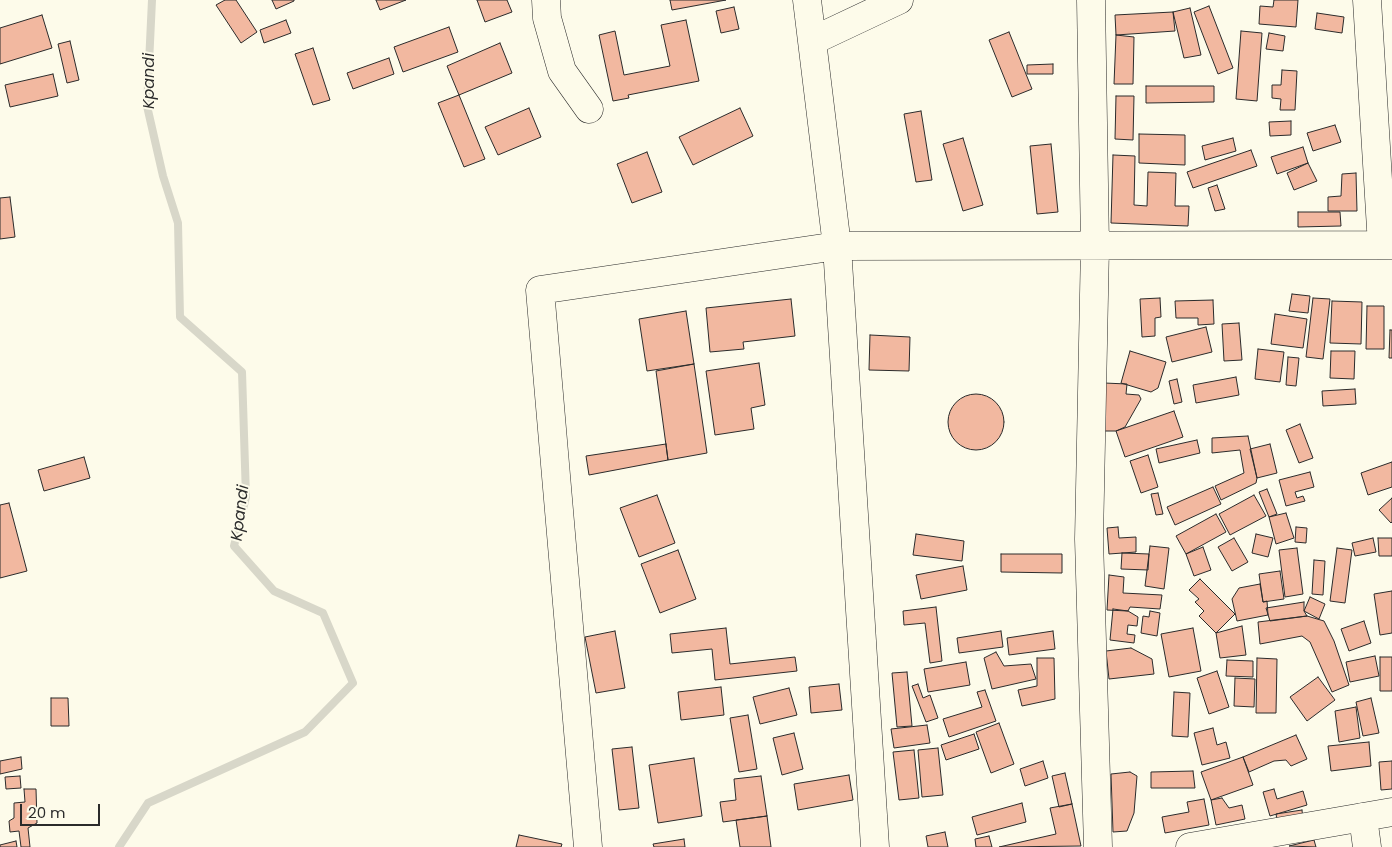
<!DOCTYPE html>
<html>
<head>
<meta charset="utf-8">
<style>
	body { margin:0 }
	#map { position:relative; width:1392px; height:847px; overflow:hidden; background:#fdfbea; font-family:Poppins,sans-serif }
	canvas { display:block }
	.scale { position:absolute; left:20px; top:804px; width:80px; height:22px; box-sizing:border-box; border:2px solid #2b2b2b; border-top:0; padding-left:6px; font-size:15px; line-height:18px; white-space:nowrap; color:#2b2b2b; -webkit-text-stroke:4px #fdfbea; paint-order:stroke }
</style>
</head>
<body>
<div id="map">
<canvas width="1392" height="847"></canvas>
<div class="scale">20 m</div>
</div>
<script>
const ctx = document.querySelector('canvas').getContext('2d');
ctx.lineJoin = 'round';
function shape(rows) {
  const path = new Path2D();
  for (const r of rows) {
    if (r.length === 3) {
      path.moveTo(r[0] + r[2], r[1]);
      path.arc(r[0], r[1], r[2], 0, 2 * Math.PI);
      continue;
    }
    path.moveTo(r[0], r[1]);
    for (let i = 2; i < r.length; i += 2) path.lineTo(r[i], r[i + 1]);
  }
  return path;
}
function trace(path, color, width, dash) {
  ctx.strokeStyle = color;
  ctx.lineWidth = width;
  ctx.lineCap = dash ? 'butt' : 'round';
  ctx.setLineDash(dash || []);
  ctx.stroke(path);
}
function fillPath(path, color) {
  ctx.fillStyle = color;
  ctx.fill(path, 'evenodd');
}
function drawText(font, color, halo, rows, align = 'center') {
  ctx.font = font + ' Poppins,sans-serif';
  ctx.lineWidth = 4;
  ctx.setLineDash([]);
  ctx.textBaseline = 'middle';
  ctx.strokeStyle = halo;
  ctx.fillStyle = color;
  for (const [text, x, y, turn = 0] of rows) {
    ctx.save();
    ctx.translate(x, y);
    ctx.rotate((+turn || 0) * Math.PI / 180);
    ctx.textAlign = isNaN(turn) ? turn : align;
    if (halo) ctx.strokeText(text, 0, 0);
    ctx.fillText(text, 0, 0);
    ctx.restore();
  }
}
trace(shape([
	[119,847,148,803,305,732,353,683,323,613,274,591,234,546,246,497,242,372,180,317,178,223,163,176,147,106,152,0]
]), '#d8d7c9', 8);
const building = shape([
	[225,0,236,0,257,32,241,43,216,5,225,0],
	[272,0,294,0,294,1,276,9,272,0],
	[376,0,406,0,380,10,376,0],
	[477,0,507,0,512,12,485,22,477,0],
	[670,0,726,0,672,10,670,0],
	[1274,0,1298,0,1296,27,1259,24,1260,6,1273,7,1274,0],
	[1209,6,1233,68,1218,74,1194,12,1209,6],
	[734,7,739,29,721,33,716,11,734,7],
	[1190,8,1201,55,1184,58,1173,12,1190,8],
	[1173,12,1175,31,1116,35,1115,15,1173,12],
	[1317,13,1344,17,1342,33,1315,29,1317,13],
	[42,15,52,48,0,64,0,28,42,15],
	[286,20,291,33,264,43,260,30,286,20],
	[686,20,699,81,628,95,629,98,613,101,599,35,615,31,624,75,670,66,661,25,686,20],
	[449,27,458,52,403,72,394,47,449,27],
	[1241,31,1262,33,1257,101,1236,99,1241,31],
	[1009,32,1032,89,1012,97,989,40,1009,32],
	[1269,33,1285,36,1283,51,1266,49,1269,33],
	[1116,35,1134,37,1133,84,1114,84,1116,35],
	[70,41,79,80,67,83,58,44,70,41],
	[500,43,512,73,459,95,447,66,500,43],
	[313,48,330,100,313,105,295,54,313,48],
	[389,58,394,74,353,89,347,73,389,58],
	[1053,64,1053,74,1027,74,1027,65,1053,64],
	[1282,70,1297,71,1295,110,1280,110,1281,99,1272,98,1272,85,1281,85,1282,70],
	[53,74,58,96,10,107,5,85,53,74],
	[1146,86,1214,86,1214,102,1146,103,1146,86],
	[459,95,485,159,464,167,438,103,459,95],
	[1116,96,1134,96,1133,140,1115,139,1116,96],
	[529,108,541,137,498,155,485,127,529,108],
	[740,108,753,136,693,165,679,137,740,108],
	[921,111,932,180,916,182,904,114,921,111],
	[1291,121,1291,135,1270,136,1269,122,1291,121],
	[1335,125,1341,142,1313,151,1307,133,1335,125],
	[1139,134,1185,135,1185,165,1139,163,1139,134],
	[963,138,983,205,963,211,943,144,963,138],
	[1233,138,1236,151,1205,160,1202,146,1233,138],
	[1051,144,1058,212,1037,214,1030,146,1051,144],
	[1303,147,1308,163,1277,174,1271,157,1303,147],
	[1251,150,1257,166,1193,188,1187,172,1251,150],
	[647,152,662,192,632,203,617,164,647,152],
	[1113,155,1135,156,1134,205,1147,206,1148,172,1176,173,1175,206,1189,206,1188,226,1111,223,1113,155],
	[1308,163,1317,181,1294,190,1287,173,1308,163],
	[1356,173,1357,211,1328,211,1328,197,1341,196,1342,174,1356,173],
	[1217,185,1225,209,1215,211,1208,188,1217,185],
	[10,197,15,237,0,239,0,198,10,197],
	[1298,212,1340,212,1341,226,1298,227,1298,212],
	[1292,294,1310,296,1308,313,1289,311,1292,294],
	[1160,298,1161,317,1155,318,1155,336,1142,337,1140,299,1160,298],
	[1313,298,1330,299,1323,359,1306,357,1313,298],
	[791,299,795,336,743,342,744,349,710,352,706,308,791,299],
	[1213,300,1214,324,1198,325,1198,318,1176,318,1175,301,1213,300],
	[1332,301,1362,302,1361,344,1330,343,1332,301],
	[1367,306,1384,306,1384,349,1366,349,1367,306],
	[686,311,694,364,647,371,639,319,686,311],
	[1275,314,1307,319,1303,348,1271,344,1275,314],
	[1239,323,1242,360,1224,361,1222,324,1239,323],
	[1206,327,1212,352,1172,362,1166,337,1206,327],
	[1390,330,1392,330,1392,358,1389,358,1390,330],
	[870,335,910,337,909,371,869,370,870,335],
	[1258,349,1284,352,1280,382,1255,379,1258,349],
	[1130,351,1166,362,1158,388,1151,392,1121,383,1130,351],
	[1331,351,1355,351,1354,379,1330,378,1331,351],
	[1288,357,1299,358,1296,386,1286,385,1288,357],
	[759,363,765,405,751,408,754,429,715,435,706,371,759,363],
	[694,364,707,453,668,460,656,371,694,364],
	[1236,377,1239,395,1196,403,1193,385,1236,377],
	[1177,379,1182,402,1174,404,1169,381,1177,379],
	[1104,383,1127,384,1126,394,1139,395,1141,399,1125,427,1116,431,1103,431,1104,383],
	[1355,389,1356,404,1323,406,1322,391,1355,389],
	[976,422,28],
	[1174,411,1183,437,1125,457,1116,431,1174,411],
	[1300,424,1313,458,1299,463,1286,430,1300,424],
	[1248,436,1257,478,1256,483,1221,500,1215,486,1244,473,1240,450,1212,453,1212,438,1248,436],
	[1197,440,1200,453,1159,463,1156,449,1197,440],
	[666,444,668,460,589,475,586,456,666,444],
	[1270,444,1277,473,1257,478,1250,449,1270,444],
	[1148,455,1158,487,1141,493,1130,461,1148,455],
	[84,457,90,478,44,491,38,470,84,457],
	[1392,462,1392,487,1368,495,1361,473,1392,462],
	[1310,472,1314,487,1295,492,1297,498,1303,496,1305,501,1286,506,1279,480,1310,472],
	[1213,487,1221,504,1175,525,1167,507,1213,487],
	[1267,489,1277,514,1269,517,1259,492,1267,489],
	[1158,493,1163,514,1156,515,1151,494,1158,493],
	[657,495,675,543,639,557,620,508,657,495],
	[1254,495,1266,516,1230,535,1219,514,1254,495],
	[1392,498,1392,522,1391,523,1379,510,1392,498],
	[9,503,27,571,0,578,0,505,9,503],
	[1286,513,1294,538,1276,544,1269,517,1286,513],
	[1216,514,1226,532,1186,554,1176,536,1216,514],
	[1118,527,1119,538,1136,537,1136,552,1109,554,1107,528,1118,527],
	[1296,527,1307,528,1306,543,1295,542,1296,527],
	[916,534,964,541,962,561,913,555,916,534],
	[1256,534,1273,538,1268,557,1252,553,1256,534],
	[1234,538,1248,562,1232,571,1218,547,1234,538],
	[1373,538,1376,552,1355,556,1352,543,1373,538],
	[1378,538,1392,538,1392,556,1379,556,1378,538],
	[1150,546,1169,548,1164,589,1145,586,1150,546],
	[1203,547,1211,570,1194,576,1186,554,1203,547],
	[1297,548,1303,594,1285,597,1279,550,1297,548],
	[1337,548,1352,550,1345,603,1330,601,1337,548],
	[678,550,696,599,660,613,641,564,678,550],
	[1122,553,1149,554,1148,570,1121,569,1122,553],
	[1001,554,1062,554,1062,573,1001,572,1001,554],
	[1314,560,1325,561,1323,595,1312,594,1314,560],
	[963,566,967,590,921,599,916,575,963,566],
	[1280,571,1284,599,1263,602,1259,574,1280,571],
	[1109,575,1124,577,1123,593,1162,595,1160,609,1130,607,1128,611,1107,610,1109,575],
	[1200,579,1235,614,1216,633,1199,616,1204,611,1195,602,1199,599,1189,590,1200,579],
	[1260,584,1263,602,1267,601,1268,615,1237,621,1232,599,1239,588,1260,584],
	[1392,591,1392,633,1380,635,1374,594,1392,591],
	[1310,597,1325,604,1319,619,1304,611,1310,597],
	[1304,602,1304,611,1307,616,1270,621,1266,608,1304,602],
	[936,607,942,661,930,663,925,623,904,625,903,611,936,607],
	[1113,609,1128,611,1138,617,1137,626,1128,625,1127,634,1135,635,1134,643,1110,640,1113,609],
	[1150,611,1160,613,1157,636,1141,633,1143,616,1149,617,1150,611],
	[1307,616,1324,621,1334,641,1349,685,1332,692,1310,642,1302,636,1260,644,1258,622,1307,616],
	[1364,621,1371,643,1349,651,1341,629,1364,621],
	[1242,626,1246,655,1220,658,1216,633,1242,626],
	[726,628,730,664,795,657,797,671,715,680,712,649,672,653,670,634,726,628],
	[1193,628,1201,671,1169,677,1161,634,1193,628],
	[615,631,625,688,596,693,585,637,615,631],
	[1001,631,1003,647,959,653,957,638,1001,631],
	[1053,631,1055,649,1009,655,1007,638,1053,631],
	[1131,648,1152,659,1154,674,1109,679,1106,651,1131,648],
	[996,652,1004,666,1031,664,1036,679,992,689,984,658,996,652],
	[1375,656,1379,676,1350,682,1346,662,1375,656],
	[1380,657,1392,657,1392,691,1380,691,1380,657],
	[1037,658,1054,658,1055,699,1022,706,1018,690,1037,686,1037,658],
	[1257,658,1277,659,1276,713,1256,713,1257,658],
	[1227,660,1253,661,1253,677,1226,676,1227,660],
	[966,662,970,685,928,692,924,669,966,662],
	[1217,671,1229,707,1209,714,1197,678,1217,671],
	[907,672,912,726,897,727,892,673,907,672],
	[1318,677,1335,700,1307,721,1290,697,1318,677],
	[1235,678,1255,679,1254,707,1234,706,1235,678],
	[839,684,842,710,811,713,809,687,839,684],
	[918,684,923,698,930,695,938,718,926,722,912,686,918,684],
	[721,687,724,715,681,720,678,692,721,687],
	[789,688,797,715,760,724,753,697,789,688],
	[985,690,996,721,949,737,943,719,982,707,977,692,985,690],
	[1174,692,1190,693,1188,737,1172,736,1174,692],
	[51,698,68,698,69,726,51,726,51,698],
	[1371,698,1379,733,1363,736,1356,702,1371,698],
	[1356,707,1360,738,1339,742,1335,711,1356,707],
	[748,715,757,769,739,772,730,718,748,715],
	[999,723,1014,764,991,773,976,732,999,723],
	[927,725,930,743,894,748,891,729,927,725],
	[1213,728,1217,745,1226,742,1230,758,1202,765,1194,733,1213,728],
	[794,733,803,769,782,775,773,738,794,733],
	[974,734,979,749,946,760,941,745,974,734],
	[1296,735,1307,759,1291,766,1286,760,1274,761,1249,772,1243,757,1296,735],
	[1369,742,1371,766,1331,771,1328,746,1369,742],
	[632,747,639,808,619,810,612,749,632,747],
	[938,748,943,795,922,797,918,750,938,748],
	[914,750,919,798,899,800,893,752,914,750],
	[21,757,22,769,0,774,0,761,21,757],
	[1243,757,1253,785,1211,800,1201,772,1243,757],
	[694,758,702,816,658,823,649,765,694,758],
	[1043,761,1048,778,1025,786,1020,769,1043,761],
	[1392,761,1392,789,1381,790,1379,762,1392,761],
	[1193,771,1195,788,1151,788,1151,772,1193,771],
	[1130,772,1137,776,1134,813,1127,831,1113,832,1111,774,1130,772],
	[1065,773,1072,804,1059,807,1052,776,1065,773],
	[849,775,853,800,798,810,794,784,849,775],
	[20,776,21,788,6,789,5,777,20,776],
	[761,776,767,816,723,822,720,802,736,800,734,779,761,776],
	[24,789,36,789,37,823,28,828,30,847,21,847,19,831,10,832,9,821,14,818,14,803,25,802,24,789],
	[1274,789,1277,799,1303,791,1307,805,1270,816,1263,792,1274,789],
	[1222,798,1229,808,1242,805,1245,819,1216,825,1211,800,1222,798],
	[1204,799,1209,825,1165,833,1162,817,1189,812,1187,802,1204,799],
	[1022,803,1026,822,977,835,972,817,1022,803],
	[1072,804,1081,846,999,847,1056,834,1050,808,1072,804],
	[1302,810,1303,821,1278,826,1276,814,1302,810],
	[767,816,771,847,740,847,736,820,767,816],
	[945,832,948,847,928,847,926,836,945,832],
	[519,835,562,844,561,847,516,847,519,835],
	[989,836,992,847,976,847,975,839,989,836],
	[684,839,685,847,654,847,653,844,684,839],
	[1314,840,1316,847,1289,846,1314,840],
	[16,841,17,847,0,847,0,845,16,841]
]);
fillPath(building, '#f2b8a0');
trace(building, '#2b2b2b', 1);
const minor = shape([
	[546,0,547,18,562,71,589,109],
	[807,0,837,246,875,847],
	[1091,0,1095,246,1089,539,1098,847],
	[1367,0,1382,245],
	[812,41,899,0],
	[1363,817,1367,847],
	[588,847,540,290,837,246,1392,245],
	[1190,847,1392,812]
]);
trace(minor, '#2b2b2b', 29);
trace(minor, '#fdfbea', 28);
drawText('italic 16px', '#2b2b2b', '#fdfbea', [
	["Kpandi",150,81,-90],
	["Kpandi",241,513,-83]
]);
</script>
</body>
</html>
